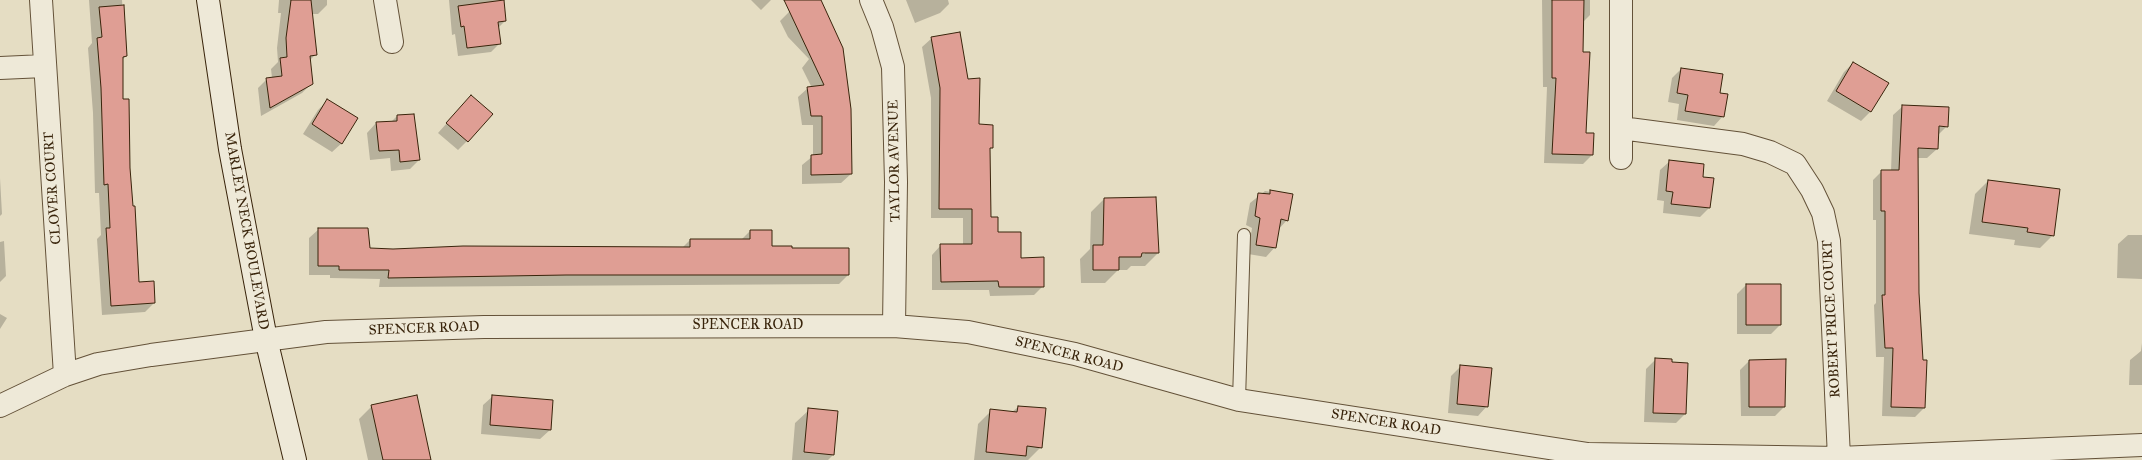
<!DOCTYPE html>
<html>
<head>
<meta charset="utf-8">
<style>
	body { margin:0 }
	canvas { display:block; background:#e5ddc3 }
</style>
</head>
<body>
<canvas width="2142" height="460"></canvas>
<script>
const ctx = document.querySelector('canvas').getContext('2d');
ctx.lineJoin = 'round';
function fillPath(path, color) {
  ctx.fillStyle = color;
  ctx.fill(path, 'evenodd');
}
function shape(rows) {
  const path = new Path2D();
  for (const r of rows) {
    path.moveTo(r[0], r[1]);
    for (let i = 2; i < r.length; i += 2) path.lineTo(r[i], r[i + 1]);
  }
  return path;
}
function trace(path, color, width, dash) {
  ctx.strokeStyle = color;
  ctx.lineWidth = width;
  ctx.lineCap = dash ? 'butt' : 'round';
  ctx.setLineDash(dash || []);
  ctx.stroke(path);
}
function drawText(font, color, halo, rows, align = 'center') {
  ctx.font = font + ' "IM FELL Great Primer",serif';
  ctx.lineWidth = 3.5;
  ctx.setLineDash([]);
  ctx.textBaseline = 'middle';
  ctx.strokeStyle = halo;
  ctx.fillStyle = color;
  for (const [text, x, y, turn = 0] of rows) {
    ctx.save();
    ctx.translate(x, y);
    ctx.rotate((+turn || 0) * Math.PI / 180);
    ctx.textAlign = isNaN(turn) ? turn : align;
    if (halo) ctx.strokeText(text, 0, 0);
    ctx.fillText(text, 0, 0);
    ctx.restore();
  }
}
fillPath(shape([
	[89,0,122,0,126,56,122,60,122,100,129,168,138,283,154,303,145,312,102,315,97,239,101,235,99,193,95,193,93,113,88,48,92,43],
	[279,0,327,0,327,5,318,14,312,14,316,54,309,61,312,83,302,93,261,116,258,88,267,79,272,78,271,69,278,62,277,48,281,13,278,13],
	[449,0,502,0,505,21,498,28,500,43,491,52,458,56,455,34,452,35],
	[751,0,771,0,761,10],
	[814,0,820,0,850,109,851,174,841,183,802,184,802,165,813,156,813,125,802,125,798,97,808,88,812,88,802,68,809,59,788,37,780,21,789,12],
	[906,0,948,0,949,4,940,13,915,23],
	[1542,0,1590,0,1590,15,1583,22,1582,53,1585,134,1593,134,1592,155,1583,164,1544,163,1547,87,1543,87],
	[932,38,967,80,978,125,992,147,989,150,990,218,997,233,1043,286,1034,295,990,296,989,290,932,290,932,255,941,245,963,245,963,218,931,218,931,98,922,47],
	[1853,63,1887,83,1870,112,1861,121,1827,101,1844,72],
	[1681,69,1719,93,1723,116,1714,126,1677,120,1679,104,1668,102,1672,78],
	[471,96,467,141,458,150,438,133],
	[327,101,342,143,332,152,303,134,318,110],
	[1903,106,1947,126,1937,136,1937,149,1927,158,1917,158,1918,293,1924,408,1915,417,1882,416,1884,357,1876,357,1874,305,1876,303,1876,220,1873,220,1873,180,1882,171,1891,171,1893,115],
	[397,116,419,160,410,169,391,171,390,158,370,160,367,133,376,123,391,122],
	[1670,161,1702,178,1709,208,1700,217,1663,213,1664,201,1657,200,1660,170],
	[0,178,2,214,0,216],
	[1988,181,2053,235,2040,248,2014,245,2015,240,1969,234,1975,194],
	[1265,191,1292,195,1287,220,1278,230,1275,247,1266,257,1248,254,1252,228,1246,225,1250,203],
	[1104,199,1158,253,1145,266,1131,266,1127,270,1118,270,1105,283,1081,283,1080,259,1090,249,1091,212],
	[1137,252,1145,252,1145,254,1137,254],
	[319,229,369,249,393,250,682,248,690,240,741,240,750,231,771,247,791,250,848,275,839,284,379,287,380,279,330,278,330,275,309,275,309,238],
	[2128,235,2142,235,2142,279,2117,278,2118,244],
	[4,241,6,276,0,282,0,242],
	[1746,285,1780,325,1771,334,1737,334,1737,294],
	[0,314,7,318,0,329],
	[2142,343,2142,385,2129,385,2130,360,2141,351],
	[1656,359,1685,414,1676,423,1644,422,1646,369],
	[1785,360,1784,407,1775,416,1741,416,1740,370,1749,361],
	[1461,366,1487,406,1478,416,1448,413,1451,376],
	[493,396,550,430,540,439,481,434,483,405],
	[372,406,430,460,368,460,359,419],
	[1018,407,1041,447,1028,460,974,460,978,424,991,411,1012,412],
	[809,410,833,455,828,460,831,460,792,460,795,423]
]), '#0003');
const building = shape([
	[291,0,311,0,317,55,310,56,313,84,270,108,266,78,282,76,280,58,287,57,286,38,291,0],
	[504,0,506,21,498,22,501,44,467,48,464,26,461,27,458,6,504,0],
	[784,0,821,0,843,48,851,109,852,174,811,175,811,155,822,154,822,116,811,116,807,87,824,85,784,0],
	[1552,0,1584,0,1583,52,1590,52,1586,133,1594,133,1593,155,1552,154,1556,78,1552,78,1552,0],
	[124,5,127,56,123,57,123,99,129,99,130,168,133,206,135,206,139,282,154,281,155,303,111,306,106,228,110,228,108,184,104,185,101,88,97,38,102,37,99,7,124,5],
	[960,32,968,79,980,78,979,124,993,125,993,148,990,148,991,217,998,217,998,232,1021,232,1021,258,1044,257,1044,287,999,287,998,281,941,282,940,244,972,244,972,209,939,209,940,88,931,37,960,32],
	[1853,62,1889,83,1871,112,1836,91,1853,62],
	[1681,68,1723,74,1720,93,1728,94,1724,117,1685,111,1688,95,1677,93,1681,68],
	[471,95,493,114,468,142,446,123,471,95],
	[327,99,358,118,342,144,312,124,327,99],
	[1902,105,1949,107,1948,127,1939,126,1938,149,1918,148,1919,293,1923,360,1927,360,1925,408,1891,407,1893,348,1885,348,1882,295,1885,295,1885,211,1881,211,1881,170,1899,170,1902,105],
	[414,114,420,160,400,162,399,150,379,151,376,122,397,121,397,115,414,114],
	[1669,160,1704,164,1703,177,1714,178,1710,208,1671,204,1673,192,1666,191,1669,160],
	[1988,180,2060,189,2054,236,2027,232,2028,228,1982,222,1988,180],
	[1270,190,1293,194,1288,221,1281,219,1276,248,1256,245,1260,218,1255,216,1258,193,1270,194,1270,190],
	[1156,197,1159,253,1142,253,1141,257,1119,257,1119,270,1093,270,1093,245,1103,245,1104,198,1156,197],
	[318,228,368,228,370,248,393,249,463,246,690,247,690,239,750,239,750,230,772,230,772,246,792,246,792,248,849,248,849,275,566,275,388,278,389,270,339,270,339,266,318,266,318,228],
	[1746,284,1781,284,1781,325,1746,325,1746,284],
	[1655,358,1672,359,1672,362,1688,363,1686,414,1653,413,1655,358],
	[1786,359,1785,407,1749,407,1749,360,1786,359],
	[1460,365,1492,368,1488,407,1457,404,1460,365],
	[417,395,431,460,383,460,371,405,417,395],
	[492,395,553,400,551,430,490,425,492,395],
	[1018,406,1046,408,1042,448,1027,446,1026,456,986,452,990,409,1017,412,1018,406],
	[808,408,838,411,834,455,804,452,808,408]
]);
fillPath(building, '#df9e94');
trace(building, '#39240b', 1);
const lane = shape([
	[1239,400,1244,235]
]);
const street = shape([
	[41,0,65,375],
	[385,0,392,42],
	[871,0,882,27,893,67,896,182,894,326],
	[0,68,44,66],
	[1621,128,1743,144,1770,152,1795,164,1812,190,1823,213,1829,241,1839,458],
	[1621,158,1621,0],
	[0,406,65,375,98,364,151,355,326,332,484,327,894,326,968,332,1075,354,1239,400,1588,454,1839,458,2142,445]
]);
const secondary = shape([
	[208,0,230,149,266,339,295,460]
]);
trace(lane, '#645239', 14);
trace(street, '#645239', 24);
trace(secondary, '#39240b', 24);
trace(lane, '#eee9d8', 12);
trace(street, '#eee9d8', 22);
trace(secondary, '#eee9d8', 22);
drawText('14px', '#39240b', '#eee9d8', [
	["TAYLOR AVENUE",895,161,-91],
	["CLOVER COURT",53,188,-94],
	["MARLEY NECK BOULEVARD",246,231,80],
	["ROBERT PRICE COURT",1832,319,-93],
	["SPENCER ROAD",748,326],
	["SPENCER ROAD",424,329,-2],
	["SPENCER ROAD",1069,355,14],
	["SPENCER ROAD",1386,423,9]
]);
</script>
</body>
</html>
